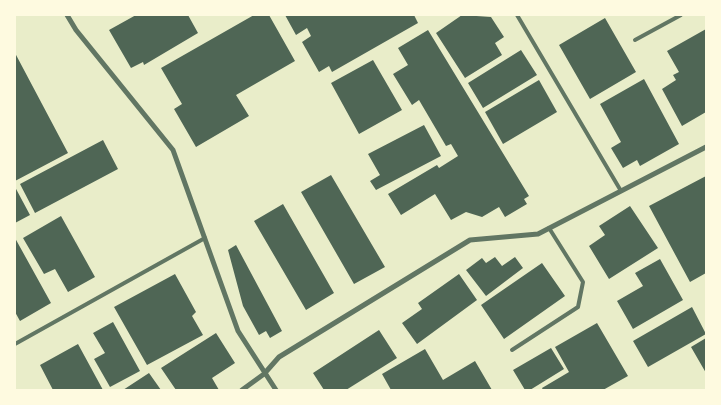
<!DOCTYPE html>
<html>
<head>
<meta charset="utf-8">
<style>
	body { margin:0 }
	#map { position:relative; width:721px; height:405px; overflow:hidden; background:#e9edc9; font-family:"Golos Text",sans-serif }
	canvas { display:block }
	.frame { position:absolute; inset:0; border:16px solid #fefae0; pointer-events:none }
</style>
</head>
<body>
<div id="map">
<canvas width="721" height="405"></canvas>
<div class="frame"></div>
</div>
<script>
const ctx = document.querySelector('canvas').getContext('2d');
ctx.lineJoin = 'round';
function fillPath(path, color) {
  ctx.fillStyle = color;
  ctx.fill(path, 'evenodd');
}
function shape(rows) {
  const path = new Path2D();
  for (const r of rows) {
    path.moveTo(r[0], r[1]);
    for (let i = 2; i < r.length; i += 2) path.lineTo(r[i], r[i + 1]);
  }
  return path;
}
function trace(path, color, width, dash) {
  ctx.strokeStyle = color;
  ctx.lineWidth = width;
  ctx.lineCap = dash ? 'butt' : 'round';
  ctx.setLineDash(dash || []);
  ctx.stroke(path);
}
fillPath(shape([
	[136,15,188,15,198,33,144,65,143,62,131,68,109,30],
	[254,15,269,15,295,61,236,95,249,116,196,147,174,109,182,104,161,68],
	[285,15,414,15,418,23,332,72,329,66,319,72,302,42,311,36,307,28,296,35],
	[462,15,491,17,504,37,495,43,502,55,465,78,436,33],
	[605,18,636,72,590,99,559,45],
	[706,29,706,112,682,126,662,89,676,80,673,75,679,72,667,51],
	[428,30,529,196,524,199,527,204,505,217,499,207,482,217,466,212,451,220,435,194,401,215,388,194,437,165,439,168,458,156,451,144,446,146,419,100,412,105,393,74,408,65,398,48],
	[521,50,537,75,483,108,468,83],
	[15,53,68,153,15,181],
	[373,60,402,110,359,134,331,83],
	[644,79,679,144,640,166,637,160,623,168,611,148,621,142,600,104],
	[539,80,557,112,503,144,485,112],
	[424,125,441,156,376,190,370,181,380,175,368,154],
	[103,140,118,169,35,213,20,184],
	[331,175,385,267,354,284,301,192],
	[706,176,706,273,690,282,649,206],
	[15,187,30,215,15,223],
	[283,204,334,293,306,310,254,221],
	[630,206,658,248,609,279,589,246,605,235,599,226],
	[61,216,95,277,68,292,55,269,44,274,23,238],
	[15,238,51,303,20,321,15,312],
	[236,245,282,331,270,338,266,331,259,335,243,306,228,250],
	[495,257,502,266,515,257,523,268,486,296,466,270,482,258,486,263],
	[660,259,683,300,633,329,617,301,643,286,635,273],
	[542,263,565,296,504,339,481,305],
	[175,274,196,312,192,316,203,335,147,365,114,307],
	[459,274,477,300,417,344,402,323,422,309,418,303],
	[692,307,706,334,648,367,633,341],
	[113,322,140,371,110,387,94,359,105,353,93,333],
	[597,323,628,376,603,390,543,390,542,388,569,372,555,347],
	[379,330,397,358,346,390,324,390,313,373],
	[216,333,235,363,212,378,219,390,176,390,161,368],
	[706,338,706,373,691,347],
	[78,344,103,390,53,390,40,365],
	[551,348,564,369,530,390,525,390,513,370],
	[425,349,443,380,475,361,492,390,391,390,382,374],
	[149,373,161,390,123,390]
]), '#4f6655');
trace(shape([
	[517,15,621,191],
	[635,40,681,15],
	[15,344,205,238],
	[512,350,578,307,583,282,549,228]
]), '#617663', 4);
trace(shape([
	[67,15,76,30,173,150,238,331,276,390],
	[242,390,264,374,279,357,470,240,538,234,706,147]
]), '#617663', 5);
</script>
</body>
</html>
